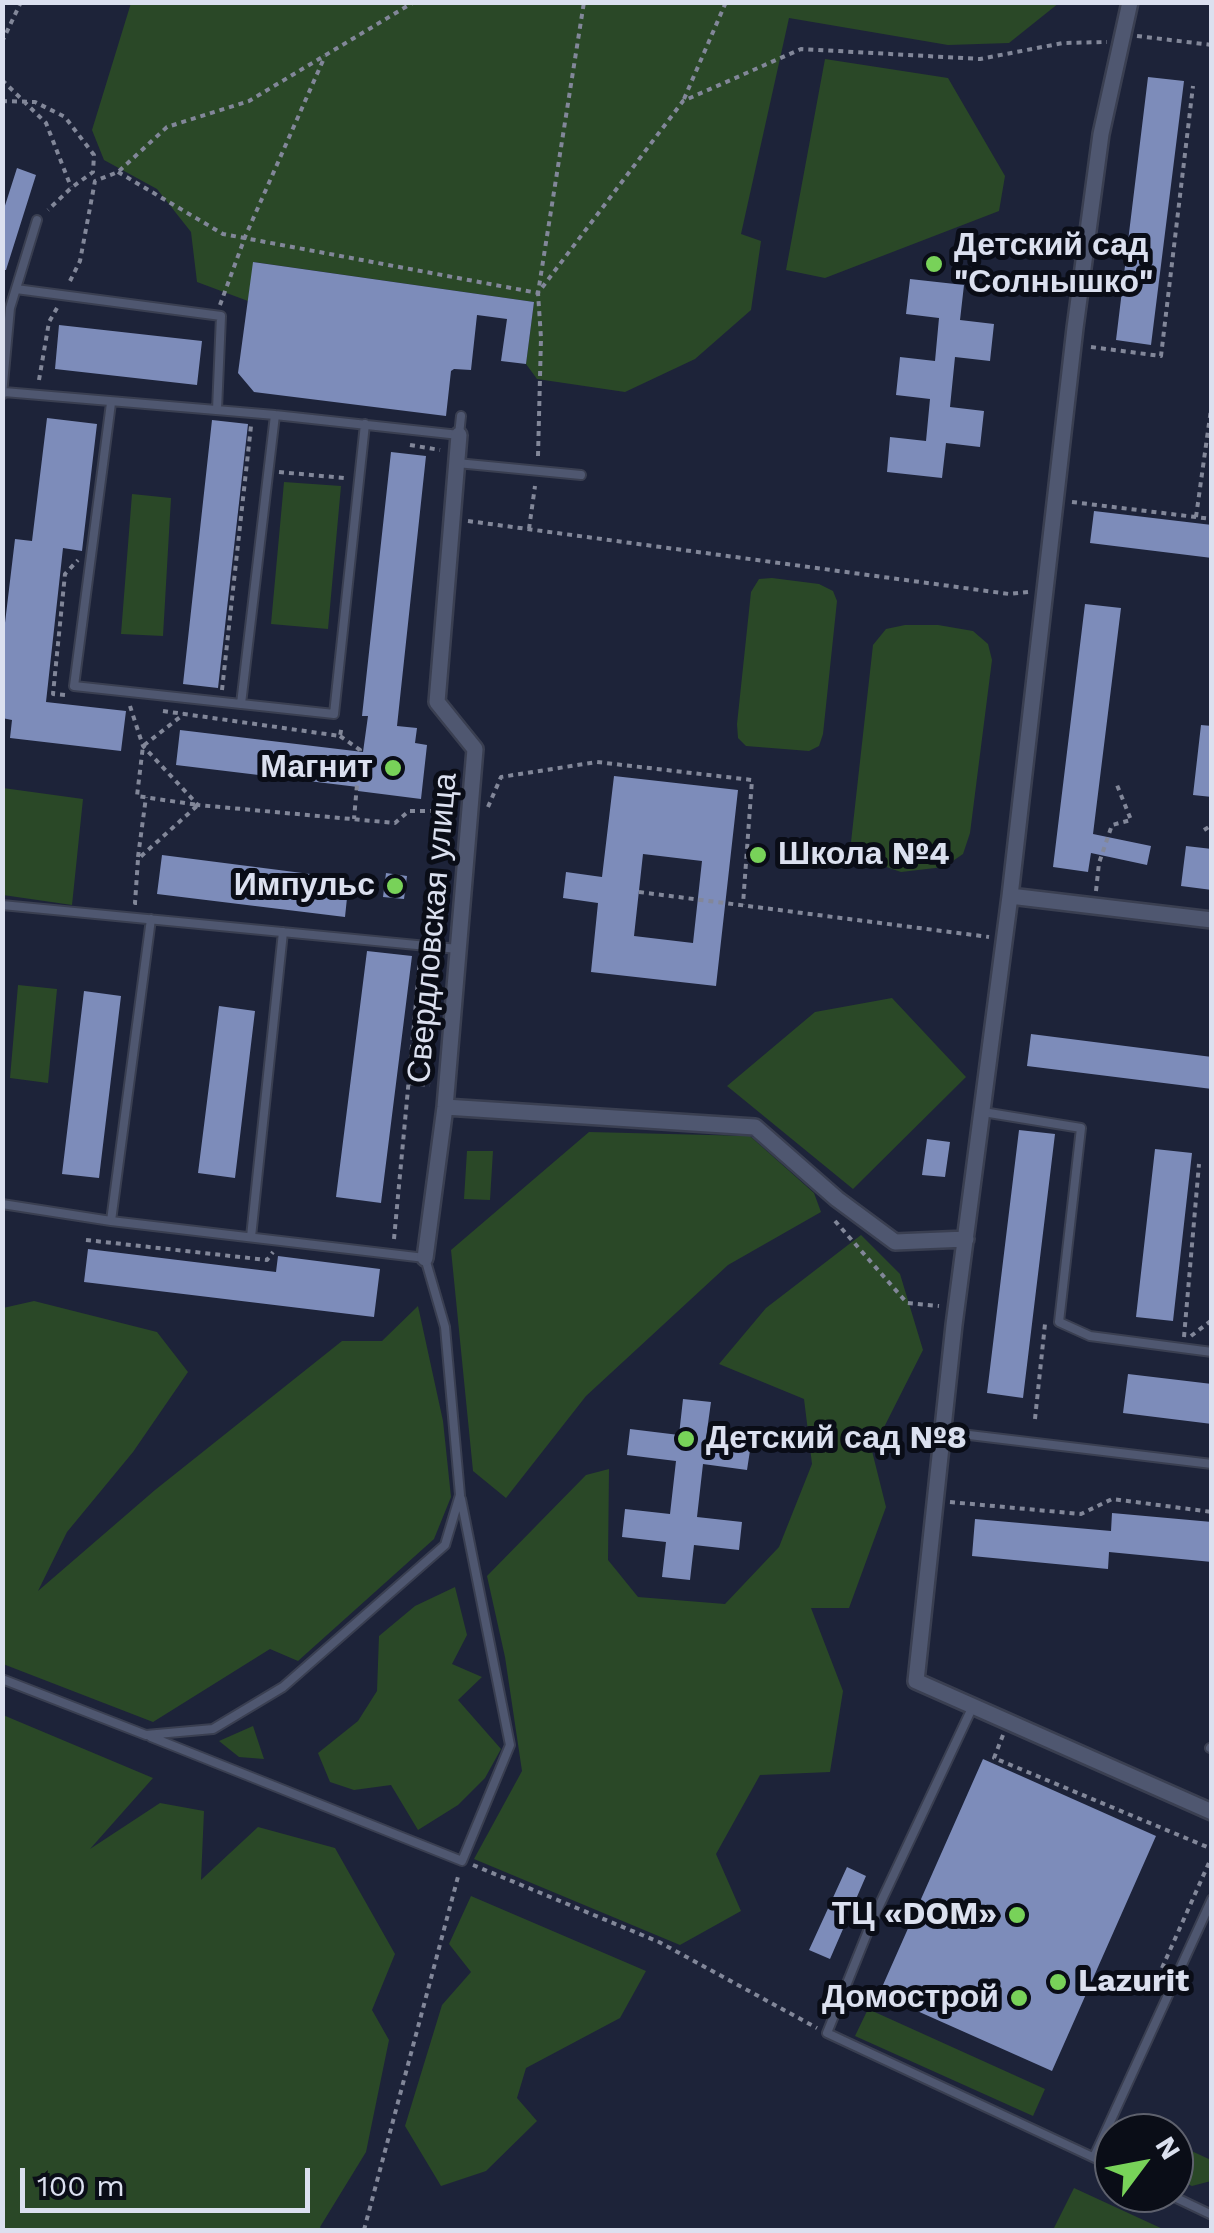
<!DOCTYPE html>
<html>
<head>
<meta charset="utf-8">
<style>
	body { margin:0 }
	#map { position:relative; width:1214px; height:2233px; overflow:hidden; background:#1d2339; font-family:"Work Sans",sans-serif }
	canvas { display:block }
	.frame { position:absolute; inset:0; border:5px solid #dbe0ef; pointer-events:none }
	.north { position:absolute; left:1094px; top:2113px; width:100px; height:100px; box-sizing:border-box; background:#0a0d17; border:2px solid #5e616d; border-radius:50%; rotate:58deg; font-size:28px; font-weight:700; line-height:40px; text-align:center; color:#dbe0ef }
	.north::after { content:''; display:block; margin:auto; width:35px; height:45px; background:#78d259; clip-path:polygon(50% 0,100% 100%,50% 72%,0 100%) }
	.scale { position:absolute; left:20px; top:2168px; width:290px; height:45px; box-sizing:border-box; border:5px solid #dbe0ef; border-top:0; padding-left:12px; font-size:30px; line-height:35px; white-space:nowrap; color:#dbe0ef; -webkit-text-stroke:8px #0a0d17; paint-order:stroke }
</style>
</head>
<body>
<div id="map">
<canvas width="1214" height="2233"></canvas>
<div class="frame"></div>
<div class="north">N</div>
<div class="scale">100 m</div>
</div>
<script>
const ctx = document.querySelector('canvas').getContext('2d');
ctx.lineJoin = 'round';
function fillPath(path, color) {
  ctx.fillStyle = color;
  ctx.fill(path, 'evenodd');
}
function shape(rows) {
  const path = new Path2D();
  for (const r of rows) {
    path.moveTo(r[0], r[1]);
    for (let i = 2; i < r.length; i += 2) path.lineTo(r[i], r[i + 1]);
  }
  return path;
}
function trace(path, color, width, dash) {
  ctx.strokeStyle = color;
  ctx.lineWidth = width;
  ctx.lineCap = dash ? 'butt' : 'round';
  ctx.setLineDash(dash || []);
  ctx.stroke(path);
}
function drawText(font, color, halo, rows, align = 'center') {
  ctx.font = font + ' "Work Sans",sans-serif';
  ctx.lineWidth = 10;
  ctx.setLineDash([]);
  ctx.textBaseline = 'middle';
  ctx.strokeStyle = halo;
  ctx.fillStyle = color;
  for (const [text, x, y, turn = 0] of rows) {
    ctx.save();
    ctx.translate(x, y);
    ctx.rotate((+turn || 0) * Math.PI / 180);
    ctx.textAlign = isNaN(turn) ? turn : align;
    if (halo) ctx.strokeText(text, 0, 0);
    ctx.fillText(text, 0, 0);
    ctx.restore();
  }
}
fillPath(shape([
	[131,3,1059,3,1009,43,948,45,789,18,741,234,761,241,751,310,695,359,625,392,537,379,526,364,534,302,254,262,248,301,197,282,191,232,157,189,104,160,92,130],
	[825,59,948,78,1005,176,999,211,825,278,786,270],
	[284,482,341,486,328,629,271,624],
	[132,494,171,498,163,636,121,634],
	[772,578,819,584,833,591,837,601,823,734,819,746,809,751,746,746,738,738,737,724,751,592,759,579],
	[905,625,938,625,973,631,988,644,992,660,970,833,963,854,944,867,901,872,866,860,851,842,873,645,886,629],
	[3,788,83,799,72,905,3,895],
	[18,985,57,989,48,1083,10,1078],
	[892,998,966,1077,853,1189,727,1086,815,1012],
	[589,1132,750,1136,814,1193,821,1212,728,1265,586,1396,506,1498,473,1471,451,1250],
	[467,1151,493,1151,490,1200,464,1199],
	[861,1235,900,1274,923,1350,872,1451,886,1507,849,1608,811,1608,843,1691,830,1772,760,1775,716,1854,741,1911,680,1945,474,1859,522,1771,505,1657,487,1576,586,1475,609,1469,608,1560,638,1597,725,1604,779,1547,812,1464,804,1399,719,1364,766,1308],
	[34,1301,157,1332,188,1372,133,1452,67,1532,38,1591,155,1490,342,1341,382,1341,418,1306,443,1421,451,1497,434,1539,298,1661,270,1649,153,1722,3,1664,3,1308],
	[455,1587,467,1635,452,1664,482,1677,458,1700,501,1749,485,1778,458,1805,418,1830,391,1785,354,1790,330,1782,318,1753,358,1721,377,1691,379,1636,415,1606],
	[3,1715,153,1778,90,1849,160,1803,204,1811,201,1880,258,1827,335,1848,395,1954,372,2010,389,2040,366,2152,320,2227,322,2230,3,2230],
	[253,1726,264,1759,239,1757,219,1741],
	[471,1896,646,1971,620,2018,526,2068,517,2098,537,2121,486,2171,441,2186,405,2126,442,2005,471,1972,449,1944],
	[868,2009,1045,2089,1033,2116,855,2036],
	[1174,2143,1211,2160,1211,2181,1192,2186,1174,2178],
	[1074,2188,1165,2230,1053,2230]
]), '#2a4827');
fillPath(shape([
	[1148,77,1184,81,1151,345,1116,340],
	[17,168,36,175,6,270,2,270,2,215],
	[253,262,534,302,526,364,501,361,507,319,477,315,471,370,454,369,451,371,446,416,254,392,238,373],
	[910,279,964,285,960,320,994,324,990,361,955,357,950,407,984,411,980,447,946,443,942,478,887,472,890,437,926,441,930,399,896,395,900,357,935,361,939,318,906,314],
	[59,325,202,341,197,385,55,369],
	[47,418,97,424,82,551,63,548,46,702,126,711,121,751,10,738,12,720,2,718,2,648,15,539,32,541],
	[212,420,248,424,218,688,183,684],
	[391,452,426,456,397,726,417,728,415,743,427,745,421,799,358,791,358,787,176,765,180,730,363,752,368,716,362,716],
	[1094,511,1212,525,1212,558,1090,543],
	[1085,604,1121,608,1093,834,1151,846,1147,865,1091,853,1088,872,1053,867],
	[1201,725,1212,726,1212,797,1193,795],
	[614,776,738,790,716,986,591,972,598,903,563,898,566,872,602,877],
	[643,854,702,861,693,943,634,936],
	[1186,846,1212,849,1212,890,1181,886],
	[162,855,349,879,345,917,157,894],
	[386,873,407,876,404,899,383,897],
	[367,951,412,956,381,1203,336,1197],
	[84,991,121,996,99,1178,62,1174],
	[219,1006,255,1011,235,1178,198,1173],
	[1031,1034,1212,1057,1212,1089,1027,1066],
	[1019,1130,1055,1134,1023,1398,987,1393],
	[927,1139,950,1142,945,1177,922,1175],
	[1155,1149,1192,1153,1173,1321,1136,1317],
	[88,1249,276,1272,278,1256,380,1269,374,1317,84,1282],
	[1128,1374,1212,1384,1212,1424,1123,1413],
	[683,1399,711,1402,706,1438,751,1444,747,1470,703,1464,697,1517,742,1522,739,1550,694,1545,690,1580,662,1577,666,1542,622,1537,625,1509,670,1514,676,1461,627,1455,630,1429,679,1435],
	[1112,1513,1212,1522,1212,1562,1109,1552,1108,1569,972,1556,975,1519,1111,1531],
	[983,1759,1156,1836,1052,2071,879,1994],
	[847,1867,866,1876,830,1959,809,1950]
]), '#7d8cba');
const service = shape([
	[16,289,221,316,217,410],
	[4,392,275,415,459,435,461,416],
	[2,395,10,308,37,220],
	[111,403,74,686,334,714,365,424],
	[457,463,581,475],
	[241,704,275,415],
	[2,905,458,949],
	[983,1112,1081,1128,1059,1322,1090,1336,1212,1352],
	[2,1204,111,1221,425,1258,445,1327,460,1495,445,1545,283,1687,213,1729,146,1735,2,1679],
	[111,1221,151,919],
	[251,1237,283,932],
	[944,1432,1212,1464],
	[973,1706,872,1921,827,2033,1114,2167],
	[151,1737,462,1861,510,1745,461,1499],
	[1210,1748,1212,1749],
	[1094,2157,1212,1899],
	[1166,2193,1212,2215]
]);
const minor = shape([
	[1130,2,1101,134,1075,328,1010,896,954,1325,916,1681,1212,1812],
	[1010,896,1212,920],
	[445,1107,755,1127,837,1199,895,1242,966,1239],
	[425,1258,445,1107,475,749,437,702,459,435]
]);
trace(service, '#3a3f51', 12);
trace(minor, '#3a3f51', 20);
trace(shape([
	[1137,36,1212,45],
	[2,42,21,2],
	[2,80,46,123,71,187],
	[684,99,726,2],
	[2,101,35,102,65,117,94,155,93,172,71,188,48,210],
	[118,172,223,234,538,293,584,2],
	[70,281,80,261,95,181,118,172,167,127,249,101,414,2],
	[220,305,245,237,325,56],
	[1091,347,1161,356,1193,86],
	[39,380,49,322,57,308],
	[410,445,440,450],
	[538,456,541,338,538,293,683,101,801,49,980,59,1063,43,1107,42],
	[279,472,344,478],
	[1072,502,1212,519],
	[1196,517,1212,402],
	[468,521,1009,594,1029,592],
	[529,529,535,486],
	[222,690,251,426],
	[65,695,53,694,65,574,78,560],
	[130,706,143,746,198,805,395,823,409,811,455,811],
	[163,711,340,736,342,725],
	[340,736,360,750,354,819],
	[488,807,501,777,597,762,752,780,743,904],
	[1204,830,1212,825],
	[138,857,146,797],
	[1096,891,1099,863,1112,825,1131,820,1117,785],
	[639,892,989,937],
	[137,903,135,903,138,859,198,805,137,796,143,746,184,714],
	[410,1083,430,1085],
	[835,1221,907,1303,939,1306],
	[394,1239,420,960],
	[86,1240,267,1260,273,1252],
	[1191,1336,1212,1320],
	[1184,1337,1199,1164],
	[1035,1419,1045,1324],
	[950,1502,1081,1514,1112,1499,1212,1512],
	[1003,1735,994,1758,1212,1849],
	[473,1865,659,1942,817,2028],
	[1162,1968,1212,1856],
	[364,2230,459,1873]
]), '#828799', 4, [5, 5]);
trace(service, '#4f5770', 8);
trace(minor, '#4f5770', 15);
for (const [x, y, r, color] of [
	[934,264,10,"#78d259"],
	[393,768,10,"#78d259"],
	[758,855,10,"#78d259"],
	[395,886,10,"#78d259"],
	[686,1439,10,"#78d259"],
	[1017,1915,10,"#78d259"],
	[1058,1982,10,"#78d259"],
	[1019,1998,10,"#78d259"]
]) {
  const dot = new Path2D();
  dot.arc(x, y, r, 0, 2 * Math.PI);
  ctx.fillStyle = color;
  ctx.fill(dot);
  trace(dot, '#0a0d17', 4);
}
drawText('bold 32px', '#dbe0ef', '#0a0d17', [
	["Детский сад",954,246],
	["\"Солнышко\"",954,283],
	["Магнит",373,768,"right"],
	["Школа №4",778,855],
	["Импульс",375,886,"right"],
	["Детский сад №8",706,1439],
	["ТЦ «DOM»",997,1915,"right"],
	["Lazurit",1078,1982],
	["Домострой",999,1998,"right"]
], 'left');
drawText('32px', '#dbe0ef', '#0a0d17', [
	["Свердловская улица",433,928,-85]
]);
</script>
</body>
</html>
